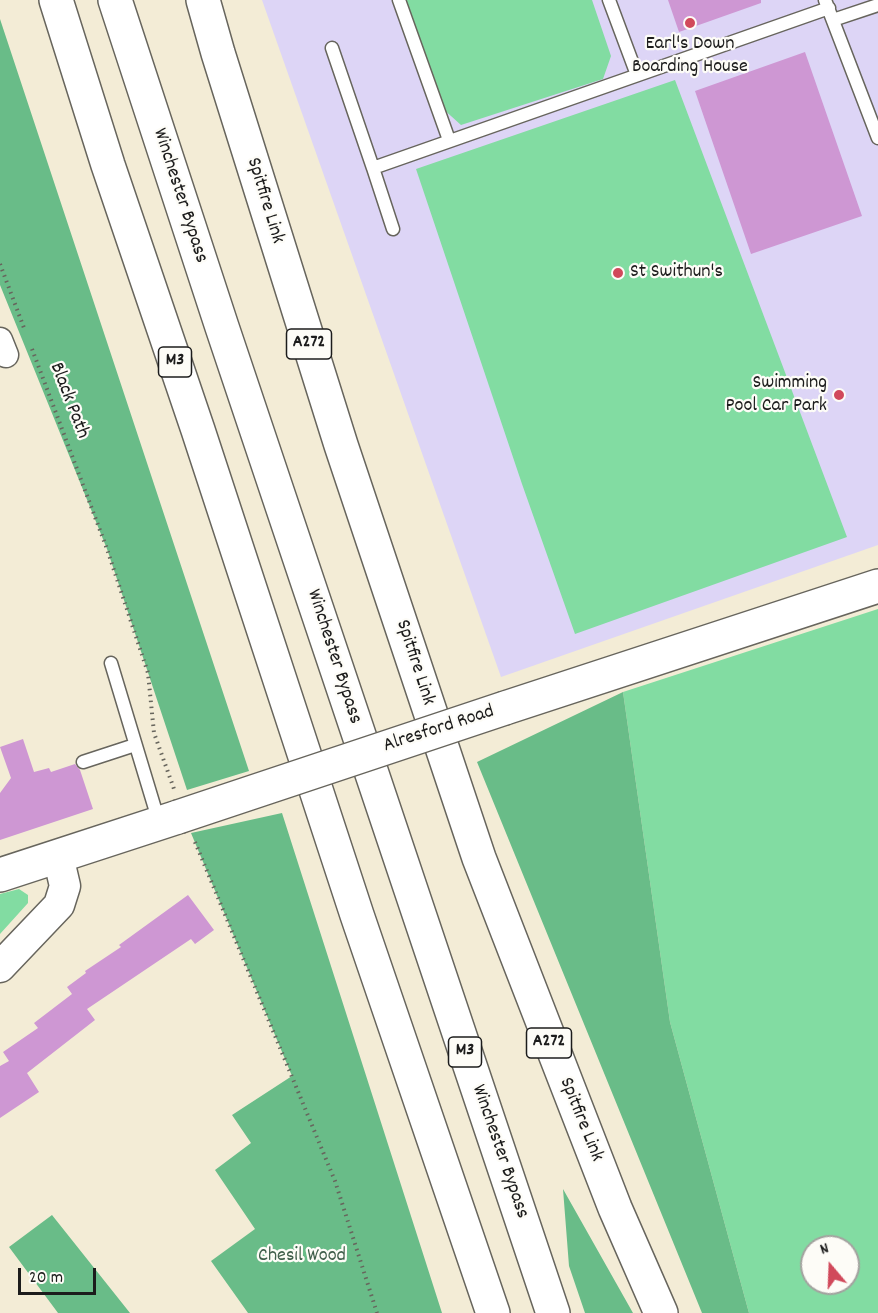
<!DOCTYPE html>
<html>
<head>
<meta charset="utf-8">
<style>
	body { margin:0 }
	#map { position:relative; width:878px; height:1313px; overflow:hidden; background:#f3ecd6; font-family:Dekko,sans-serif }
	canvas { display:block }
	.north { position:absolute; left:800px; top:1235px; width:60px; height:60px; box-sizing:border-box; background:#fdfcf7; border:2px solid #a3a29f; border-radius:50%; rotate:341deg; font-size:16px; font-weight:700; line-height:24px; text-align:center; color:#1c1c1c }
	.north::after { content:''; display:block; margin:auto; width:21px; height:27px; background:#d1495b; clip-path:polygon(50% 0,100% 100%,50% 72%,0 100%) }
	.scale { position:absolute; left:18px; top:1268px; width:78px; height:27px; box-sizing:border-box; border:3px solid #1c1c1c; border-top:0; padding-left:8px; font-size:18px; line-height:21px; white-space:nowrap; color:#1c1c1c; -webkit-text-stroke:4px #fdfcf7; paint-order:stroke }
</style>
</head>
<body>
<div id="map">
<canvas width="878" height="1313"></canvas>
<div class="north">N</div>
<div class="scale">20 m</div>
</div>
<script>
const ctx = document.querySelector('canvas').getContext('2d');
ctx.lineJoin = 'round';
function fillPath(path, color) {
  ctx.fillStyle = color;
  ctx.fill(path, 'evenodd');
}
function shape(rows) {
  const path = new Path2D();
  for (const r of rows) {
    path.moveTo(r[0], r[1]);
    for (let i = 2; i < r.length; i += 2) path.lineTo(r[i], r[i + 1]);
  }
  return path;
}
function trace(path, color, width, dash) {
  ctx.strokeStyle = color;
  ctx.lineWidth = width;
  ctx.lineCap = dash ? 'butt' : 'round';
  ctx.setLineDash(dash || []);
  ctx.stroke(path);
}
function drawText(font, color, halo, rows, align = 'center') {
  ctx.font = font + ' Dekko,sans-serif';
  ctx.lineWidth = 4.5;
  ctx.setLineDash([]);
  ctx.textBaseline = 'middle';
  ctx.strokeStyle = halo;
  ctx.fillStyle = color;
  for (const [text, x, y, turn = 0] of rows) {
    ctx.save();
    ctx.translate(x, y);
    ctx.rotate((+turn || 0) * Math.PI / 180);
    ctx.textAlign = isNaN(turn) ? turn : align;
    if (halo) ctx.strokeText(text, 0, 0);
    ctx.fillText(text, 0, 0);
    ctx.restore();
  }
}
fillPath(shape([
	[262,0,878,0,878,545,501,677]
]), '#ddd5f6');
fillPath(shape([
	[402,0,592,0,611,56,603,79,461,125,441,107],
	[675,80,847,537,575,634,522,484,416,169],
	[878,609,878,1313,749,1313,670,1022,623,692],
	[812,1247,848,1247,848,1283,812,1283],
	[19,889,28,895,28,903,0,934,0,894]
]), '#82dca2');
fillPath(shape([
	[0,19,249,771,187,790,107,549,0,285],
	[623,692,670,1022,749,1313,702,1313,477,762],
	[282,813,442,1313,248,1313,211,1261,255,1229,215,1170,251,1143,232,1115,292,1076,191,833],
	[563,1189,633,1313,585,1313,569,1266],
	[52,1215,130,1313,58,1313,9,1247]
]), '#69bc88');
fillPath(shape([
	[668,0,761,0,761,3,679,32],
	[805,52,862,216,751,254,695,91],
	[23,739,34,772,49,768,51,772,75,764,80,770,93,809,0,840,0,793,11,778,0,747],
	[188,895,214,930,195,944,191,939,87,1009,95,1020,27,1073,39,1092,0,1118,0,1066,9,1061,3,1052,38,1028,34,1023,72,994,67,987,86,973,85,971,121,947,119,945]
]), '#ce97d3');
const service = shape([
	[399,0,449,140],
	[609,0,637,75],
	[825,0,878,138],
	[833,20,878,5],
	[332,48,373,168,829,8],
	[373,168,393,229],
	[111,663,159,822],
	[83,762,135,745]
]);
const minor = shape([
	[0,340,6,355]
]);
const tertiary = shape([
	[0,967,59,905,65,886,58,856]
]);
const secondary = shape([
	[505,708,878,586],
	[0,875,178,817]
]);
const trunk = shape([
	[203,0,218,53,341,445,479,858,615,1208,661,1313]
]);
const motorway = shape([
	[56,0,108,165,198,430,357,915,493,1313],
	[115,0,222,327,553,1313]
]);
trace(service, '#67655d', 15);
trace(minor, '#67655d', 27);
trace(tertiary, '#67655d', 33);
trace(secondary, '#67655d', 36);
trace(trunk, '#67655d', 36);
trace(motorway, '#67655d', 36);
trace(shape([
	[0,264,24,328],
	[32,349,107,549,148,673,154,733,174,789],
	[195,842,335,1181,377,1313]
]), '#67655d', 4, [1.5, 4.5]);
trace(service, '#fff', 12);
trace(minor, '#fff', 24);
trace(tertiary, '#fff', 30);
trace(secondary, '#fff', 33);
trace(trunk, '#fff', 33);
trace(motorway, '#fff', 33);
const secondaryBridge = shape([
	[178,817,505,708]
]);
trace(secondaryBridge, '#67655d', 36, []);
trace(secondaryBridge, '#fff', 33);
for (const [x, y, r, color] of [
	[690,23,6,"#d1495b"],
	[618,273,6,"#d1495b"],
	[839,395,6,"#d1495b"]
]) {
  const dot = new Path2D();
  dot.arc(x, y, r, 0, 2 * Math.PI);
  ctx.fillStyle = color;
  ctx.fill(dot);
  trace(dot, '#fdfcf7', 2);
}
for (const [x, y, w] of [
	[309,344,45],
	[175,362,33],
	[549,1043,45],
	[465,1052,33]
]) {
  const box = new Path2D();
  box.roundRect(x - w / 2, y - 15, w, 30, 4.5);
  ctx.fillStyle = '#fdfcf7';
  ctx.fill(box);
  trace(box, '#1c1c1c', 1.5);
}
drawText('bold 18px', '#1c1c1c', null, [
	["A272",309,344],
	["M3",175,362],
	["A272",549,1043],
	["M3",465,1052]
]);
drawText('20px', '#1c1c1c', '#fdfcf7', [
	["Earl's Down",690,45],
	["Boarding House",690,68],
	["St Swithun's",630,273,"left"],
	["Swimming",827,384,"right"],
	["Pool Car Park",827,407,"right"]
]);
drawText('20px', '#1c1c1c', '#fdfcf7', [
	["Winchester Bypass",179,196,72],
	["Spitfire Link",264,201,73],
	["Black Path",68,401,69],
	["Winchester Bypass",333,657,72],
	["Spitfire Link",414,663,72],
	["Alresford Road",439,730,-18],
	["Spitfire Link",580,1120,68],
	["Winchester Bypass",499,1152,71]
]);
drawText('20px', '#405f4b', '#fdfcf7', [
	["Chesil Wood",302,1257]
]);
</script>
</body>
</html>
